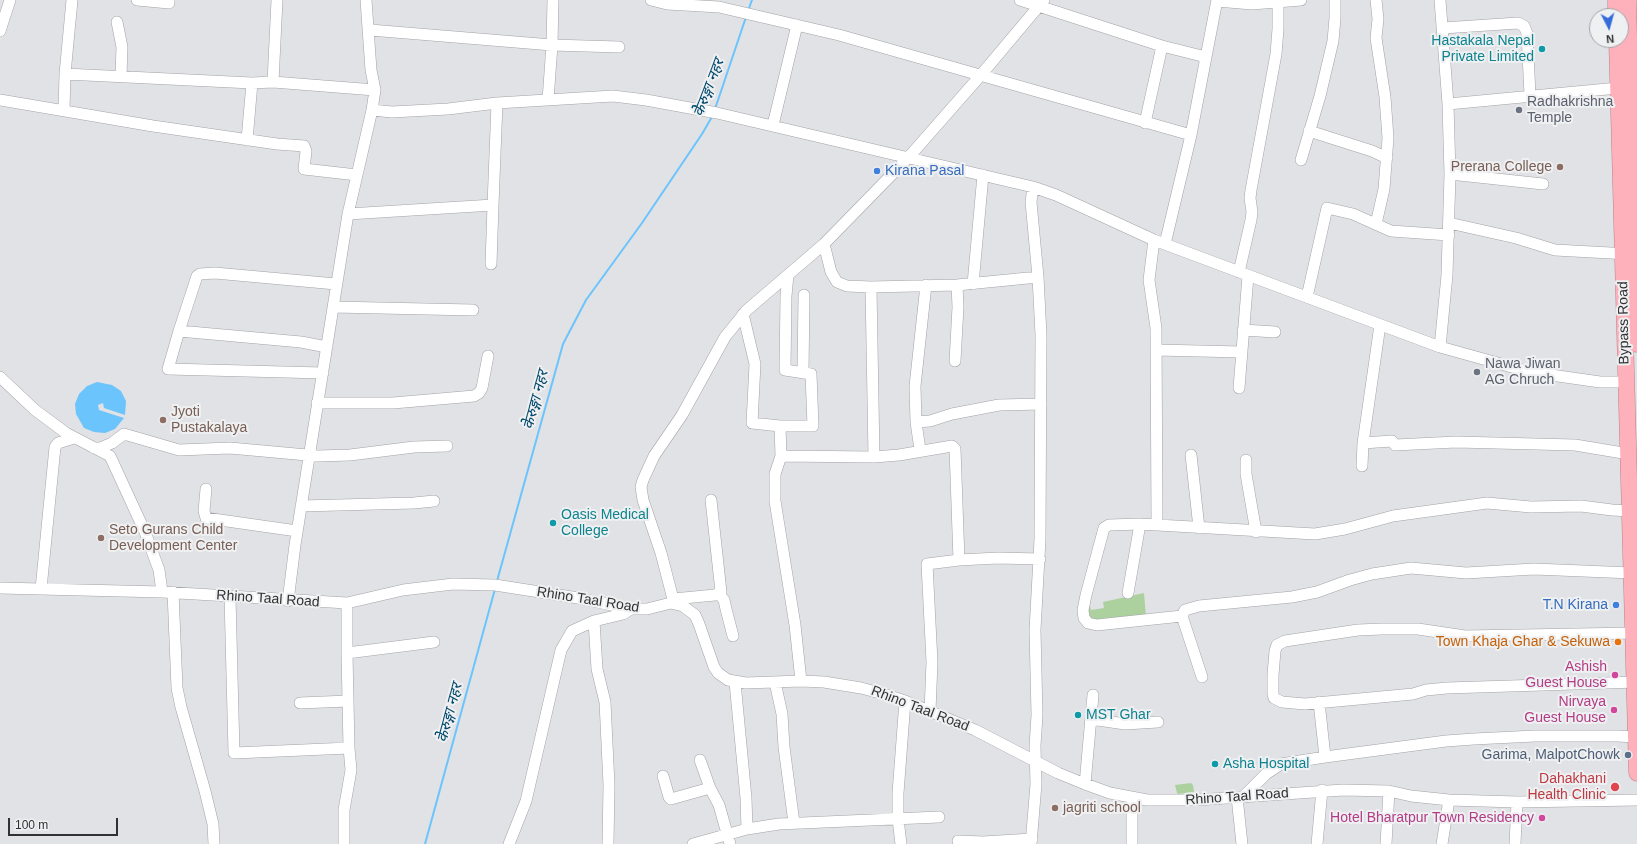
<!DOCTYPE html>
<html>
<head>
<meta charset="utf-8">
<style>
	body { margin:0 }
	#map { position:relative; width:1637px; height:844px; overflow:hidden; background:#e1e2e5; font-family:Arial,sans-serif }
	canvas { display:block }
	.north { position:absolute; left:1589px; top:8px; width:40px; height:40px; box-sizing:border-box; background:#eff0f2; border:1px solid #a3a4a5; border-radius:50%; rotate:174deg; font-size:11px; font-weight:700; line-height:16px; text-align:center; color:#313132 }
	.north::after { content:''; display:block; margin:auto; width:14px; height:18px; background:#346ddb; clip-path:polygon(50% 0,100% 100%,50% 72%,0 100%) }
	.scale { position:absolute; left:8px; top:818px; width:110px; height:18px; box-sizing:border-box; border:2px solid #313132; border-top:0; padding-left:5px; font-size:12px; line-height:14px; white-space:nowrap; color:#313132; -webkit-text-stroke:3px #eff0f2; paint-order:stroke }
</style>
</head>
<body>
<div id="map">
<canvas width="1637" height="844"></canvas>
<div class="north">N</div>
<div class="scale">100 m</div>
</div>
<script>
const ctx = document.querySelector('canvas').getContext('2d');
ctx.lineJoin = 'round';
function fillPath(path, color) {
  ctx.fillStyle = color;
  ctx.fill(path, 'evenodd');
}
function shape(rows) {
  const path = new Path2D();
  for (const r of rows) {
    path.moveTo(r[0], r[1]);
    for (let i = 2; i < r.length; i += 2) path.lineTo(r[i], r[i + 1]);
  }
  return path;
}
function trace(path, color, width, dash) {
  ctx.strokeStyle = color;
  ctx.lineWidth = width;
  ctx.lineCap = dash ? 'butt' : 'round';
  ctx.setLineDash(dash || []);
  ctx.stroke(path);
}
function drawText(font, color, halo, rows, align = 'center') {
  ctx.font = font + ' Arial,"Noto Sans Devanagari",sans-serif';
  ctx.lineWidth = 4;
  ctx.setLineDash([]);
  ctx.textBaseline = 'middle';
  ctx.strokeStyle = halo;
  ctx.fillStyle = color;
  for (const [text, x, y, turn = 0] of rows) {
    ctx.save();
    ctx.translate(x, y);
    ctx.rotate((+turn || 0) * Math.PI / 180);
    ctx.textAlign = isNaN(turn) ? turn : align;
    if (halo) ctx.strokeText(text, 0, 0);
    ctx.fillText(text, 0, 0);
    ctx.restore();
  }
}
fillPath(shape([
	[1144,593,1146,617,1092,620,1087,614,1089,602,1091,610,1104,608,1103,602],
	[1191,783,1193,785,1194,792,1178,794,1177,793,1175,785]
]), '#acd19f');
fillPath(shape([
	[97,382,112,385,121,391,126,401,125,415,104,408,103,403,98,405,99,410,124,418,115,429,105,433,94,432,84,428,76,414,75,404,79,394,87,386]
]), '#6bc4fb');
trace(shape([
	[748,11,752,0],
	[715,109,746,17],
	[497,581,563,344,586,300,642,223,702,134,713,115],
	[425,844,495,589]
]), '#6bc4fb', 2);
const minor = shape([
	[137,0,169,3,169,0],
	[651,0,667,4,719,7,839,35,1191,135],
	[1020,0,1162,46,1206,57],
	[1440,0,1448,104,1450,174,1447,275,1440,347],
	[1217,1,1252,4,1301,0],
	[117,22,122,47,121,76],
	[1443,28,1518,23,1524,26,1527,33,1530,95],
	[370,30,552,45,619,47],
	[0,31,10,0],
	[65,74,252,83],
	[273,82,277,0],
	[0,100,153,126,277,144,304,146,306,151,304,169,357,175],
	[548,100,552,45,553,0],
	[1448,104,1618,88],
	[64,110,65,74,72,0],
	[372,110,392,112,448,109,497,103,613,96,646,100,717,113,1033,187,1056,195,1154,240,1440,347,1530,372,1600,382,1625,382],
	[1145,123,1162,46],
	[773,125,797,25],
	[1309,131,1372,151,1387,158],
	[247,140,252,83,273,82,375,90],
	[1301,160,1320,96,1333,41,1335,18,1335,0],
	[1450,174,1543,184],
	[348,214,493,205,497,103],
	[1449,223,1516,238,1555,250,1629,254],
	[1376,224,1384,189,1388,138,1385,97,1376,38,1378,19,1376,0],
	[1154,240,1149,280,1156,328,1157,525],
	[824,244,831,272,837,282,847,286,871,287,957,285,1038,277,1031,202,1033,187],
	[1165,244,1191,135,1217,0],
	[491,264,493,205],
	[1239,272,1251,220,1252,212,1250,198,1251,190,1276,54,1278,29,1278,2],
	[973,284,983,175],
	[871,287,874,457],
	[1307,297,1327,208,1353,214,1391,231,1449,235],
	[333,307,473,310],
	[743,314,755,364,752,423,780,426,781,456],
	[1243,330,1275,332],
	[179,331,301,342,327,347],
	[1157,350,1241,352],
	[955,361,958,307,957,285],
	[323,373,168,369,179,331,197,276,200,274,215,273,336,284],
	[803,373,804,295],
	[0,377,35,410,66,433,110,456,145,532,159,570,162,592,347,603,403,590,453,584,495,585,578,598,631,609,647,609,671,603,683,606,695,615,699,624,714,667,718,673,728,680,746,683,801,681,824,682,861,688,880,693,905,701,975,730,1058,773,1085,784,1110,793,1147,800,1197,800,1343,790,1389,791,1411,796,1449,800,1517,802,1637,800],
	[1239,388,1248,276],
	[317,403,393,403,474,396,479,393,482,388,488,356],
	[916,422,930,421,952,414,999,405,1041,404],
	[780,426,813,426,811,374,785,370,786,296,788,275],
	[1363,443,1392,441,1395,445,1456,442,1575,445,1629,454],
	[94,448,100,448,112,443,124,434,179,450,230,448,318,456,350,455,414,447,447,446],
	[920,450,916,422,915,386,926,285],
	[1191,455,1199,528],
	[1246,460,1246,474,1256,532],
	[1362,466,1363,443,1380,325],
	[206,489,204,511,206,518,297,531],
	[301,506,414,503,434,501],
	[1630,511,1612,510,1581,506,1531,507,1487,503,1393,516,1345,529,1315,534,1140,524,1109,525,1104,528,1086,595,1083,610,1084,618,1088,623,1097,625,1182,616,1185,610,1199,606,1292,597,1317,592,1350,580,1372,574,1411,568,1466,573,1534,569,1632,573],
	[0,588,162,592],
	[41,589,55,447,58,443,74,438],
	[173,592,177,688,181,707,205,791,213,824,214,844],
	[1128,593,1140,524],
	[719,594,724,600,726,609,733,636],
	[230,597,234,753,349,748,347,653,347,603],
	[673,599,715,595,721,592,711,500],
	[288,601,295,545,348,214,372,110,375,90,371,70,366,0],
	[671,603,673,599,661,553,643,500,641,487,643,480,654,456,682,415,725,337,747,310,824,244,908,158,980,76,1044,0],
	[1182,616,1202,677],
	[594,621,597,669,605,702,609,785,608,844],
	[1634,633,1465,636,1418,629,1382,629,1358,630,1285,641,1277,645,1275,651,1273,675,1273,694,1274,698,1282,702,1305,704,1413,694,1426,690,1447,688,1637,682],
	[347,653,434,642],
	[801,681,795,625,775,501,775,474,781,456,874,457,899,455,952,446,955,449,959,560],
	[735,682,746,798,747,829],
	[775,682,782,714,784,747,794,823],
	[1319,702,1325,757],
	[300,703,348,701],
	[930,711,932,662,927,564,959,560,998,558,1040,559],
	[1091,719,1125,724,1158,722],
	[700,760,710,788,719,805,730,844],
	[663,776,669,797,671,799,710,788],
	[1085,784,1093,695],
	[1237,797,1242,844],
	[1243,797,1266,774,1281,764,1325,757,1446,741,1474,739,1535,736,1617,736,1637,737],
	[958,841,983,842,1032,839],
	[344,844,344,810,351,770,349,748],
	[509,844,526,801,561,650,572,631,594,621,623,614,631,609],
	[693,844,747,829,779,824,939,817],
	[901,844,898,819,898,793,905,701],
	[1031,844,1036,784,1035,746,1037,715,1035,630,1040,539,1041,335,1038,277],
	[1132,844,1132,798],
	[1317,844,1322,790],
	[1386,844,1389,791],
	[1442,844,1449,800],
	[1515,844,1517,802]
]);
const highway = shape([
	[1616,0,1616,16],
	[1628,0,1637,344],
	[1617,40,1637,773]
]);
trace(minor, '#a2a3a6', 12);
trace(highway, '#b6848b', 17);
trace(minor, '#fff', 11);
trace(highway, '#feb0bb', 16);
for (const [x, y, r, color] of [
	[1542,49,4,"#0f9aa8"],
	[1519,110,4,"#6b7280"],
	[1560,167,4,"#8d6e63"],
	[877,171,4,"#3f7fe0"],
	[1477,372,4,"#6b7280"],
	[163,420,4,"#8d6e63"],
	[553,523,4,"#0f9aa8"],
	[101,538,4,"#8d6e63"],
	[1616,605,4,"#3f7fe0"],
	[1618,642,4,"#e8710a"],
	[1615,675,4,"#d1479c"],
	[1614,710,4,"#d1479c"],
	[1078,715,4,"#0f9aa8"],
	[1628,755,4,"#5c6f8a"],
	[1215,764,4,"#0f9aa8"],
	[1615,787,5,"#e0444e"],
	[1055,808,4,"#8d6e63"],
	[1542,818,4,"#d1479c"]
]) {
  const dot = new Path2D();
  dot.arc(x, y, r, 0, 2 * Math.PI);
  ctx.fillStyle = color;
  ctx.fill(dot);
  trace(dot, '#eff0f2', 1.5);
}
drawText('14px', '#0d838f', '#eff0f2', [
	["Hastakala Nepal",1534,41,"right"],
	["Private Limited",1534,57,"right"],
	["Oasis Medical",561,515],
	["College",561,531],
	["MST Ghar",1086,715],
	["Asha Hospital",1223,764]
], 'left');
drawText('14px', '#5b616d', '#eff0f2', [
	["Radhakrishna",1527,102],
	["Temple",1527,118],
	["Nawa Jiwan",1485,364],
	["AG Chruch",1485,380]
], 'left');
drawText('14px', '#785e54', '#eff0f2', [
	["Prerana College",1552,167,"right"],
	["Jyoti",171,412],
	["Pustakalaya",171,428],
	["Seto Gurans Child",109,530],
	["Development Center",109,546],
	["jagriti school",1063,808]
], 'left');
drawText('14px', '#366cbe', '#eff0f2', [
	["Kirana Pasal",885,171],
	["T.N Kirana",1608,605,"right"]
], 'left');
drawText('14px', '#313132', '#eff0f2', [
	["Bypass Road",1624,323,-91],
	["Rhino Taal Road",268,599,4],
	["Rhino Taal Road",588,600,9],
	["Rhino Taal Road",920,709,21],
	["Rhino Taal Road",1237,797,-4]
]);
drawText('14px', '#c56008', '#eff0f2', [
	["Town Khaja Ghar & Sekuwa",1610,642]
], 'right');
drawText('14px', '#b23c85', '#eff0f2', [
	["Ashish",1607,667],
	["Guest House",1607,683],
	["Nirvaya",1606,702],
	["Guest House",1606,718],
	["Hotel Bharatpur Town Residency",1534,818]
], 'right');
drawText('14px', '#4e5e75', '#eff0f2', [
	["Garima, MalpotChowk",1620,755]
], 'right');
drawText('14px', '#be3a42', '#eff0f2', [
	["Dahakhani",1606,779],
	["Health Clinic",1606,795]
], 'right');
drawText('italic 15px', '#00496d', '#eff0f2', [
	["केेरुङ्गा नहर",709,88,-69],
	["केेरुङ्गा नहर",536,400,-75],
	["केेरुङ्गा नहर",450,713,-75]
]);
</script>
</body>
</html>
